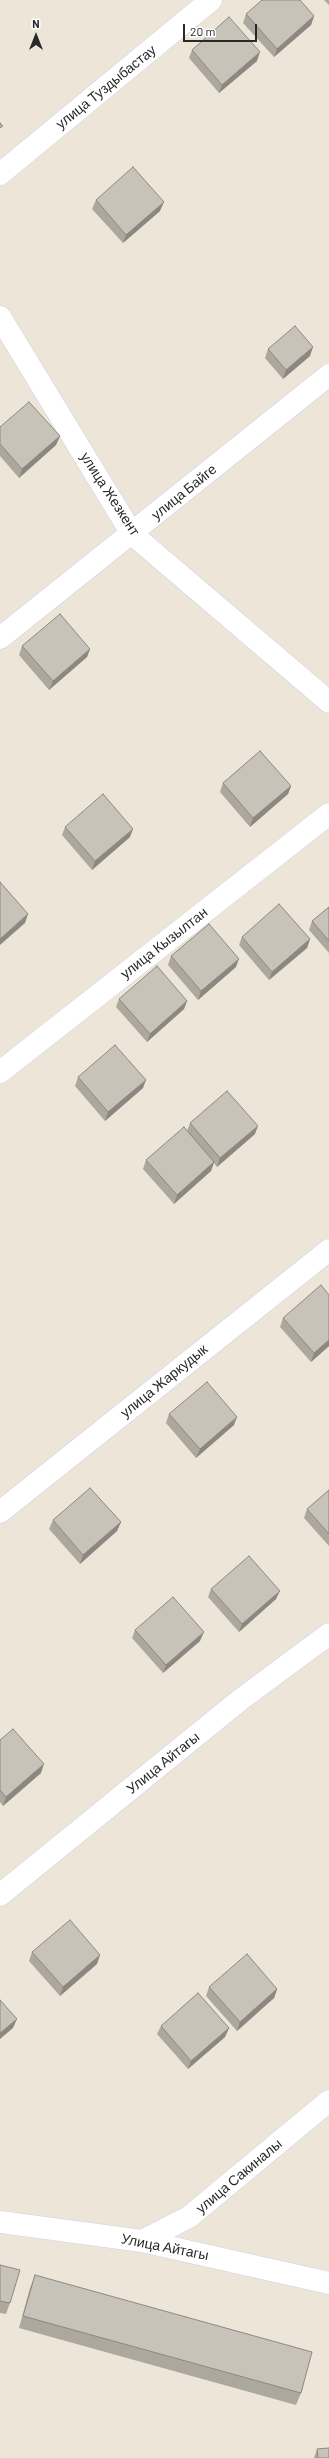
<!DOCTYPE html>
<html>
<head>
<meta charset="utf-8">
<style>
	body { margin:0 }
	#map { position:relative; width:329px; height:2458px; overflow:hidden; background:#ede6d8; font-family:Barlow,sans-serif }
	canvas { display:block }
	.north { position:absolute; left:16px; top:16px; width:40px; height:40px; -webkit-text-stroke:3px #fff; paint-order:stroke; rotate:0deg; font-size:11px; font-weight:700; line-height:16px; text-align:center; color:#292929 }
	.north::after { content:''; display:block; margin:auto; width:14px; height:18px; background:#292929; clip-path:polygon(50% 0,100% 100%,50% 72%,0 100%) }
	.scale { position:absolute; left:183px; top:24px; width:74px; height:18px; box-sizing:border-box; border:2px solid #292929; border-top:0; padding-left:5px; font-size:12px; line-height:14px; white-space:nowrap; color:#292929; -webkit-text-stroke:3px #fff; paint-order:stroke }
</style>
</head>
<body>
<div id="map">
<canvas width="329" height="2458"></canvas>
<div class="north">N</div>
<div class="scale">20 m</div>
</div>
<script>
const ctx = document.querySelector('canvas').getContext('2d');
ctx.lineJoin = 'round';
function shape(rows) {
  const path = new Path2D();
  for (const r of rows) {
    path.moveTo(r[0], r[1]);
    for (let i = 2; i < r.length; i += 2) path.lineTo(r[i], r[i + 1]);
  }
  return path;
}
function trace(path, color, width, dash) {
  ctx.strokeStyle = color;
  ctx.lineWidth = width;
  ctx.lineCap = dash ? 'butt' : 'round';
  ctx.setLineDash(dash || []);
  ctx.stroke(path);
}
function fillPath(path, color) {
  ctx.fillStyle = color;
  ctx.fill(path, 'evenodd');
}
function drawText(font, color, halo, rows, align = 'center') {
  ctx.font = font + ' Barlow,sans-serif';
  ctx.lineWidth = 4;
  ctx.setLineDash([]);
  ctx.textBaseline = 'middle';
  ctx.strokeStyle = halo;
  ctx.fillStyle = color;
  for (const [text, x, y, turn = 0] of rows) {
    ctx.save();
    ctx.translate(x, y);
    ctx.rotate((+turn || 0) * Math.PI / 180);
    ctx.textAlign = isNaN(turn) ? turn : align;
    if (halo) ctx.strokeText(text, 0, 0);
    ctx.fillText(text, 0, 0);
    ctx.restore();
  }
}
const minor = shape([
	[0,174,211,0],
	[0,317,132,534,329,702],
	[0,638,329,375],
	[0,1072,329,814],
	[0,1512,329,1250],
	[0,1895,240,1700,329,1634],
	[0,2222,142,2241,329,2283],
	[142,2241,189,2217,329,2101]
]);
trace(minor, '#ced0e3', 23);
trace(minor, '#fff', 22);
fillPath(shape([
	[324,0,329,0,329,5],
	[246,14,314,16,311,25,274,57,243,23],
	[192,50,257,61,219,93,189,58],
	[96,200,160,211,123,243,92,209],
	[268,349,310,356,283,379,265,358],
	[0,427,60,436,56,445,19,478,0,456],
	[22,646,90,649,87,657,49,690,19,655],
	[223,783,291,786,288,794,250,827,220,792],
	[65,827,130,837,92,870,62,835],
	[329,907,329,953,309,930,312,921],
	[242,937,310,939,307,948,269,980,239,945],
	[171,956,236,967,198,1000,168,965],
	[119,999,187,1001,184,1009,147,1042,116,1007],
	[78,1077,143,1088,105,1121,75,1086],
	[190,1123,255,1134,217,1167,214,1163,211,1171,174,1204,143,1169,146,1160,187,1131],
	[329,1295,329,1346,311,1362,280,1327,283,1318],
	[169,1414,234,1425,196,1458,166,1423],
	[329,1490,329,1546,304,1518,307,1509],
	[53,1520,121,1522,117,1531,80,1564,49,1529],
	[211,1589,276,1599,239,1632,208,1597],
	[135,1630,200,1641,163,1673,132,1638],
	[0,1740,41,1773,3,1806,0,1802],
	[32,1952,97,1964,60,1996,29,1961],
	[209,1987,277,1989,274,1998,237,2031,206,1996],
	[161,2026,229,2028,225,2037,188,2069,157,2034],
	[0,2265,10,2303,6,2314,0,2313],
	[35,2275,301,2393,296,2405,19,2328,30,2288],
	[317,2449,329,2458,314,2458]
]), '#aca89e');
fillPath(shape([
	[314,16,311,25,274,57,277,49],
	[260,52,257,61,219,93,222,85],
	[164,202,160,211,123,243,126,235],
	[313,347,310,356,283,379,286,370],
	[60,436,56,445,19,478,22,469],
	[90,649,87,657,49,690,53,681],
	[291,786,288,794,250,827,253,818],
	[133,829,130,837,92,870,95,861],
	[28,914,25,923,0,945,0,939],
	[310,939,307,948,269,980,272,972],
	[239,959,236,967,198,1000,201,991],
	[187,1001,184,1009,147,1042,150,1034],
	[146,1080,143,1088,105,1121,108,1112],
	[258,1126,255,1134,217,1167,220,1158],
	[214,1162,211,1171,174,1204,177,1195],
	[329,1340,329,1346,311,1362,314,1353],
	[237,1417,234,1425,196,1458,200,1449],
	[121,1522,117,1531,80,1564,83,1555],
	[280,1591,276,1599,239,1632,242,1624],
	[204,1632,200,1641,163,1673,166,1665],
	[44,1764,41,1773,3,1806,6,1797],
	[100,1955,97,1964,60,1996,63,1987],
	[277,1989,274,1998,237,2031,240,2022],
	[17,2019,13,2028,0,2039,0,2033],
	[229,2028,225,2037,188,2069,191,2061]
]), '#8c8881');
const building = shape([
	[262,0,300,0,314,16,277,49,246,14,262,0],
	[229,17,260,52,222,85,192,50,229,17],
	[0,123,3,126,0,128,0,123],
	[133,167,164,202,126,235,96,200,133,167],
	[295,326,313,347,286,370,268,349,295,326],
	[29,402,60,436,22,469,0,444,0,427,29,402],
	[60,614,90,649,53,681,22,646,60,614],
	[260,751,291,786,253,818,223,783,260,751],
	[103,794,133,829,95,861,65,827,103,794],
	[0,882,28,914,0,939,0,882],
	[279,904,310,939,272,972,242,937,279,904],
	[329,907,329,941,312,921,329,907],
	[209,924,239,959,201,991,171,956,209,924],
	[157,966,187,1001,150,1034,119,999,157,966],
	[115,1045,146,1080,108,1112,78,1077,115,1045],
	[227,1091,258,1126,220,1158,190,1123,227,1091],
	[184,1127,214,1162,177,1195,146,1160,184,1127],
	[321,1285,329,1295,329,1340,314,1353,283,1318,321,1285],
	[207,1382,237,1417,200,1449,169,1414,207,1382],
	[90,1488,121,1522,83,1555,53,1520,90,1488],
	[329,1490,329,1534,307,1509,329,1490],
	[249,1556,280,1591,242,1624,211,1589,249,1556],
	[173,1597,204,1632,166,1665,135,1630,173,1597],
	[13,1729,44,1764,6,1797,0,1790,0,1740,13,1729],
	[70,1920,100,1955,63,1987,32,1952,70,1920],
	[247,1954,277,1989,240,2022,209,1987,247,1954],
	[198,1993,229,2028,191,2061,161,2026,198,1993],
	[0,2000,17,2019,0,2033,0,2000],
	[0,2265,20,2270,10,2303,0,2301,0,2265],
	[35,2275,312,2352,301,2393,23,2316,35,2275],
	[329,2448,329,2458,318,2458,317,2449,329,2448]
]);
fillPath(building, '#c8c3b8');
trace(building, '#8c8881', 1);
drawText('14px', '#292929', '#fff', [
	["улица Туздыбастау",106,87,-39],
	["улица Байге",184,492,-39],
	["улица Жезкент",110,494,57],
	["улица Кызылтан",164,943,-38],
	["улица Жаркудык",164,1381,-39],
	["Улица Айтагы",163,1763,-39],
	["улица Сакиналы",239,2176,-40],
	["Улица Айтагы",165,2247,11]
]);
</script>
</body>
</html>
